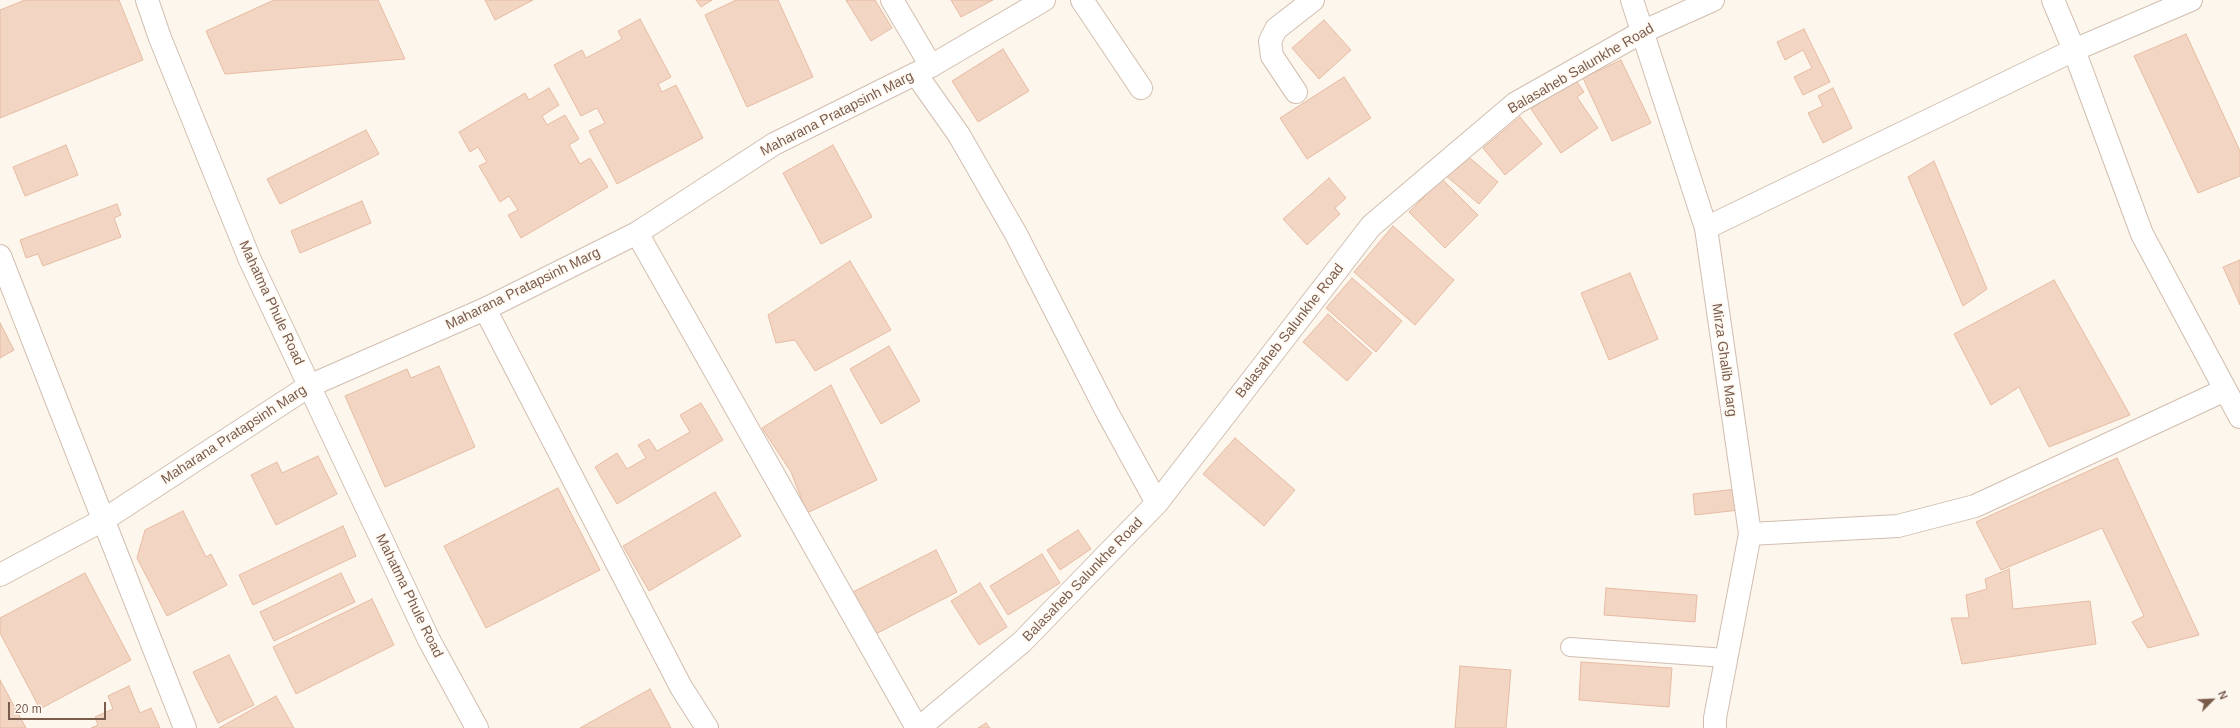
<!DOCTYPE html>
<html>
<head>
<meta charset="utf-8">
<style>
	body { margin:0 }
	#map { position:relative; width:2240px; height:728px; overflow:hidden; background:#fdf6ec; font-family:Arial,sans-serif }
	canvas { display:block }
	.north { position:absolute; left:2192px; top:680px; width:40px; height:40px; -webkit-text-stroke:3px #fffaf3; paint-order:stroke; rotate:66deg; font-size:11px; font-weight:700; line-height:16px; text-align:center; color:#7a5c4d }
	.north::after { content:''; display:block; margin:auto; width:14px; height:18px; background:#7a5c4d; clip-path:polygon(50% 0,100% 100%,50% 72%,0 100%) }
	.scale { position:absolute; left:8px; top:702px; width:98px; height:18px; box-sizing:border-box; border:2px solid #7a5c4d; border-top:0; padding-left:5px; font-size:12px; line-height:14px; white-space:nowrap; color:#7a5c4d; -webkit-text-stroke:3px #fffaf3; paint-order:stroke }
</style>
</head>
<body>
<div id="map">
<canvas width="2240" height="728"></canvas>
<div class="north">N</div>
<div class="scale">20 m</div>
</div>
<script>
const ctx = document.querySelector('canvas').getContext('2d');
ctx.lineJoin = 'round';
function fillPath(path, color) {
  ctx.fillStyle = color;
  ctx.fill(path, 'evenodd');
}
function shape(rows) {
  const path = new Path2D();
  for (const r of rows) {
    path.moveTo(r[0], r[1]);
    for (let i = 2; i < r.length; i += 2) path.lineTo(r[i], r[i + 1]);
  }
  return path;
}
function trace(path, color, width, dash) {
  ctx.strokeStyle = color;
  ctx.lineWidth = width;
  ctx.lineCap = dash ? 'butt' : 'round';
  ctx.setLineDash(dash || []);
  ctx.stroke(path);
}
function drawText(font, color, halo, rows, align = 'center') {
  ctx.font = font + ' Arial,sans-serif';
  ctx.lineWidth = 4;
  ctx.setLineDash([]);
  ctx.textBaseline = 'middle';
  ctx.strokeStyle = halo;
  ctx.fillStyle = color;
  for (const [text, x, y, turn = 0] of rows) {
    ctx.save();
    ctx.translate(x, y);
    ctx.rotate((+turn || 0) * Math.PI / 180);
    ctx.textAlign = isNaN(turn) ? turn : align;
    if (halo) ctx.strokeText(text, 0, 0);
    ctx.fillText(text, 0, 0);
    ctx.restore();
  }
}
const building = shape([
	[25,0,119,0,143,60,0,118,0,10,25,0],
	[274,0,378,0,405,59,225,74,206,31,274,0],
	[485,0,533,0,495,20,485,0],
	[696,0,712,0,701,7,696,0],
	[736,0,778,0,813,77,747,107,705,15,736,0],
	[846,0,875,0,892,28,871,41,846,0],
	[951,0,993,0,961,17,951,0],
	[640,19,671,77,658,84,662,92,676,85,703,138,617,184,589,131,605,123,597,108,581,116,554,65,582,50,586,58,622,39,618,31,640,19],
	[1324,20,1351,50,1319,79,1292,48,1324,20],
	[1804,29,1830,82,1803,95,1794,77,1812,68,1803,50,1785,60,1777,42,1804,29],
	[2186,34,2240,151,2240,176,2198,193,2134,56,2186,34],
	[1003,49,1029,91,978,122,952,81,1003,49],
	[1621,60,1651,123,1612,141,1583,78,1621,60],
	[1344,77,1371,118,1307,159,1280,118,1344,77],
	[1575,79,1584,92,1577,97,1598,128,1561,153,1531,109,1575,79],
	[549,88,559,105,542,116,547,125,565,115,579,139,569,145,580,164,590,158,608,187,521,238,508,215,518,210,509,196,500,202,479,166,487,162,478,147,470,152,459,132,525,93,529,100,549,88],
	[1833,88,1852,128,1823,143,1808,113,1823,106,1818,96,1833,88],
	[1520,117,1542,144,1505,175,1483,148,1520,117],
	[366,130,379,154,280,204,267,179,366,130],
	[66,145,78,175,25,196,13,167,66,145],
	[833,145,872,217,821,244,783,173,833,145],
	[1464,153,1498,182,1479,204,1445,175,1464,153],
	[1934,161,1987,289,1963,306,1908,177,1934,161],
	[1329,178,1346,198,1335,208,1340,214,1307,245,1283,219,1329,178],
	[1442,179,1478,215,1445,248,1409,212,1442,179],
	[362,201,371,223,300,253,291,231,362,201],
	[117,204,121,215,114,218,121,237,43,266,38,254,26,258,20,240,117,204],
	[1393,226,1454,280,1415,325,1354,272,1393,226],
	[2240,260,2240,305,2223,267,2240,260],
	[850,261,891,330,815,371,795,340,776,343,768,315,850,261],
	[1630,273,1658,339,1609,360,1581,293,1630,273],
	[1352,278,1402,321,1376,352,1326,308,1352,278],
	[2054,280,2130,415,2049,447,2019,387,1991,405,1954,334,2054,280],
	[1328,314,1372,353,1347,381,1303,342,1328,314],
	[0,323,14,350,0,358,0,323],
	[889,346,920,401,881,424,850,369,889,346],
	[439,366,475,447,385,487,345,396,407,369,411,378,439,366],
	[831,385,877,480,807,513,791,472,762,428,831,385],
	[701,403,723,440,617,504,595,467,617,453,627,469,646,458,638,445,649,439,657,451,690,432,680,415,701,403],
	[1235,438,1295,490,1264,526,1203,474,1235,438],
	[318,456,337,494,276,525,251,475,277,462,282,473,318,456],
	[2117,458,2199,635,2148,648,2132,622,2144,616,2102,528,2001,570,1976,522,2117,458],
	[558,488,600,570,486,628,444,546,558,488],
	[1737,489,1739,510,1695,515,1693,494,1737,489],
	[715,492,741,536,649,591,623,546,715,492],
	[183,511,206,557,211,554,227,585,167,616,137,558,145,530,183,511],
	[343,526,356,556,253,605,239,575,343,526],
	[1078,530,1091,549,1060,570,1047,550,1078,530],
	[936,550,957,592,868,638,847,595,936,550],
	[1042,554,1060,583,1008,615,990,586,1042,554],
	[2009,569,2013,609,2090,601,2096,644,1962,664,1951,618,1969,618,1966,595,1987,589,1985,579,2009,569],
	[85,573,131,660,40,709,0,633,0,618,85,573],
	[341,573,355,602,274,641,260,612,341,573],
	[980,583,1007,627,979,645,951,601,980,583],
	[1606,588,1697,595,1695,622,1604,615,1606,588],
	[372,599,394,645,296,694,273,647,372,599],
	[229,655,254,705,218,723,193,672,229,655],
	[1581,662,1672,668,1669,707,1579,700,1581,662],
	[1460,666,1511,670,1506,728,1455,728,1460,666],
	[0,680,26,728,0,728,0,680],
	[129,686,140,713,151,708,160,728,91,728,98,725,95,717,113,709,108,696,129,686],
	[650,689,671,728,580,728,650,689],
	[276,696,294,728,219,728,276,696],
	[986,723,990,728,978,728,986,723]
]);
fillPath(building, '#f3d5c3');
trace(building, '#e6bba3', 1);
const service = shape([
	[1570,647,1726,658]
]);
const minor = shape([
	[892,0,931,66],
	[1082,0,1141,88],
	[2053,0,2074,50,2142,234,2240,417],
	[916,74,959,135,1016,234,1107,412,1157,503],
	[1296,92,1272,56,1270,41,1276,29,1313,0],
	[1706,228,2074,50,2191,0],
	[637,233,917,728],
	[0,256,185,728],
	[485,309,681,687,707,728],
	[1750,534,1898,526,1975,506,2225,390],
	[919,728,1022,642,1157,503,1371,226,1516,103,1642,32,1713,0]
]);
const tertiary = shape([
	[147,0,160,38,250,260,429,640,477,728],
	[1632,0,1706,228,1750,534,1715,718,1715,728],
	[0,575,105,519,309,386,485,309,637,233,774,144,931,66,1044,0]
]);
trace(service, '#d1beb0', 20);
trace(minor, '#d1beb0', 24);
trace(tertiary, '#d1beb0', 24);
trace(service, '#fff', 18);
trace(minor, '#fff', 22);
trace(tertiary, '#fff', 22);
drawText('14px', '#7a5c4d', '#fffaf3', [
	["Balasaheb Salunkhe Road",1581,69,-30],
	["Maharana Pratapsinh Marg",837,114,-27],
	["Maharana Pratapsinh Marg",523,289,-26],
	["Mahatma Phule Road",271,303,65],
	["Balasaheb Salunkhe Road",1290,331,-52],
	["Mirza Ghalib Marg",1724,360,82],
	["Maharana Pratapsinh Marg",234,435,-33],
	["Balasaheb Salunkhe Road",1083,580,-46],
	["Mahatma Phule Road",409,596,64]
]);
</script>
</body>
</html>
